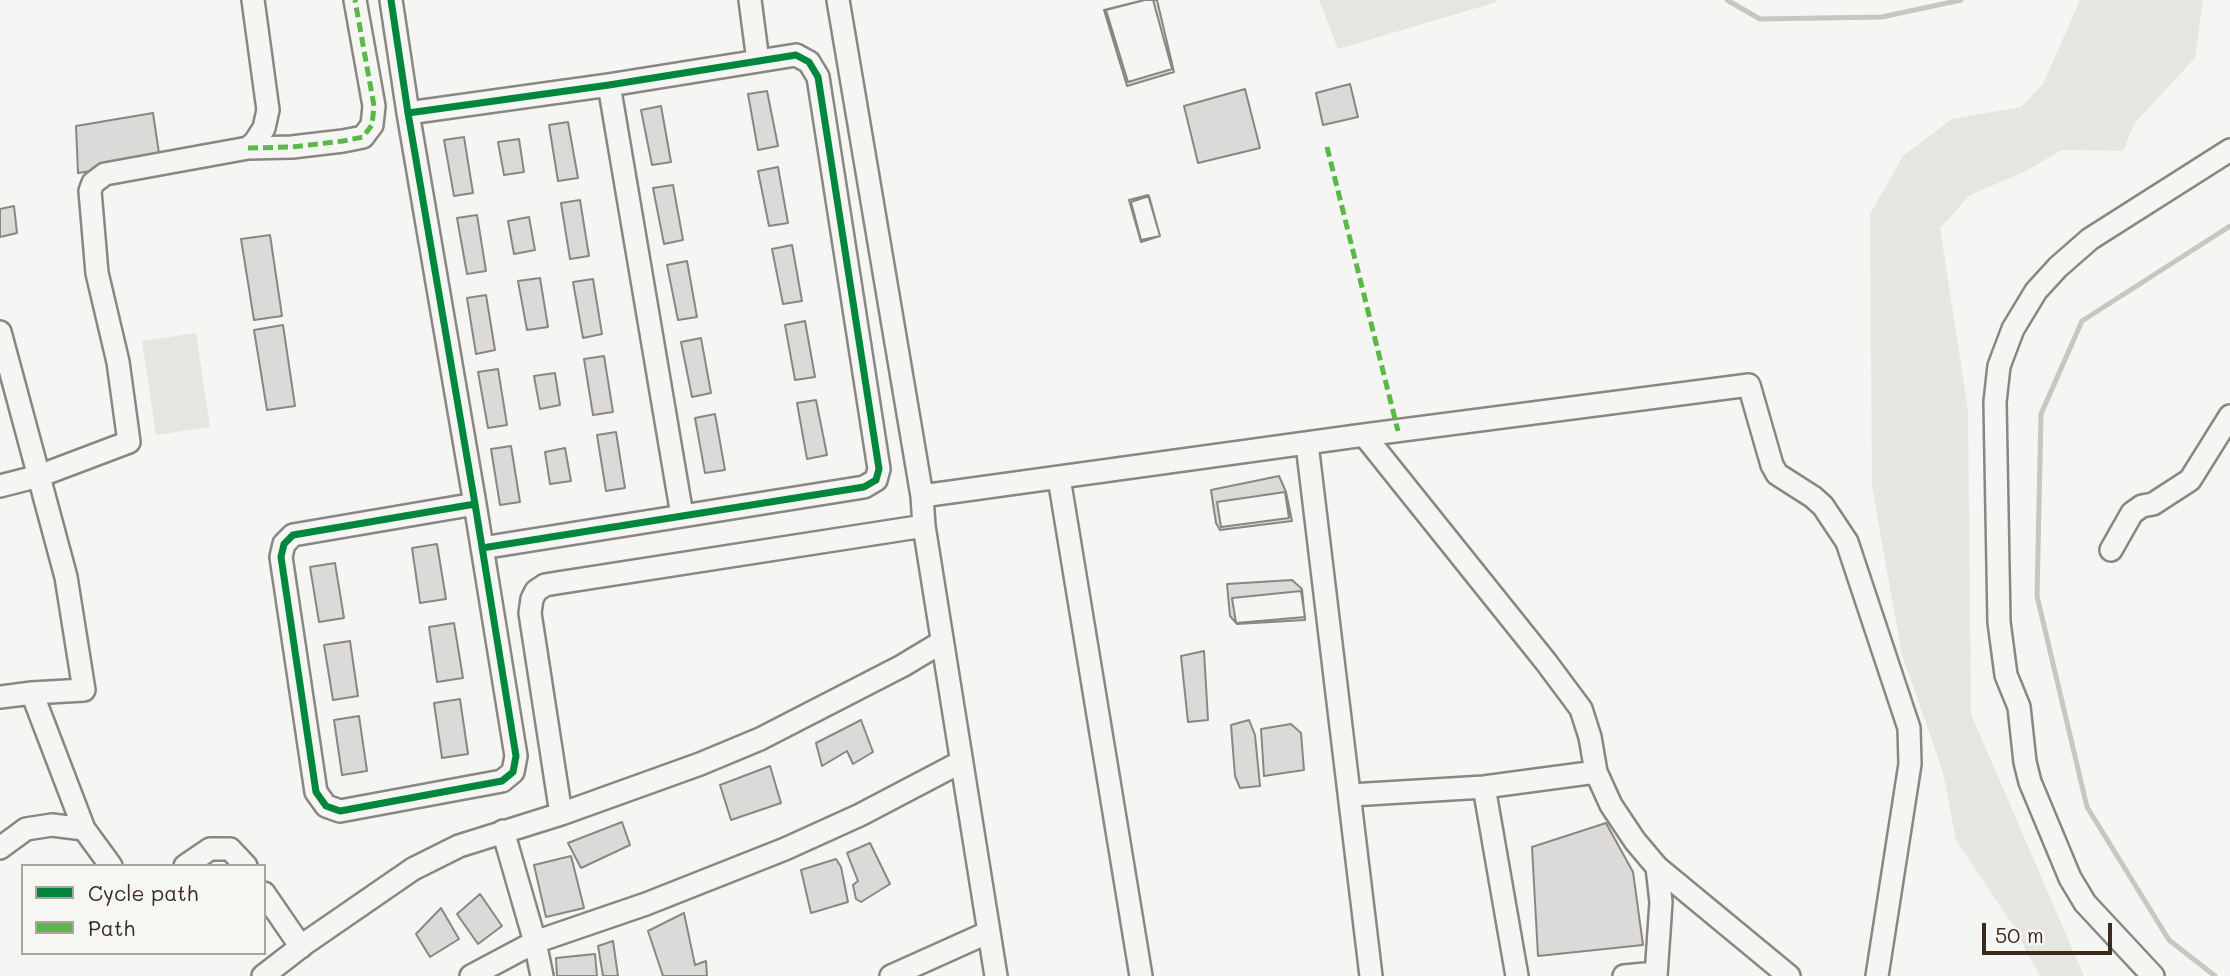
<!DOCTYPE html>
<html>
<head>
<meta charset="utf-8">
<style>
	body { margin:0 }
	#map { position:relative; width:2230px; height:976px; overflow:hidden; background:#f5f5f3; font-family:Mali,sans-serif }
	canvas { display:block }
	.legend { position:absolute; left:21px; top:864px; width:245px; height:91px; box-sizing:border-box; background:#f6f6f2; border:2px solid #aba49d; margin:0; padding:9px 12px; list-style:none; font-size:21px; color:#3b2a1e }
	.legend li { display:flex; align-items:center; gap:14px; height:35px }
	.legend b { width:35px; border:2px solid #aba49d }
	.scale { position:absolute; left:1982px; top:923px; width:130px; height:32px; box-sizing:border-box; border:4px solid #3b2a1e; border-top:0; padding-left:9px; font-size:21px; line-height:24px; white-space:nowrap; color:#3b2a1e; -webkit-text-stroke:5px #f6f6f2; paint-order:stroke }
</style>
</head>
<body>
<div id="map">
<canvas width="2230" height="976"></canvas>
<ul class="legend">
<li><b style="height:9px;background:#00873e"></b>Cycle path</li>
<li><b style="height:9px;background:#58b947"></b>Path</li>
</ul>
<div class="scale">50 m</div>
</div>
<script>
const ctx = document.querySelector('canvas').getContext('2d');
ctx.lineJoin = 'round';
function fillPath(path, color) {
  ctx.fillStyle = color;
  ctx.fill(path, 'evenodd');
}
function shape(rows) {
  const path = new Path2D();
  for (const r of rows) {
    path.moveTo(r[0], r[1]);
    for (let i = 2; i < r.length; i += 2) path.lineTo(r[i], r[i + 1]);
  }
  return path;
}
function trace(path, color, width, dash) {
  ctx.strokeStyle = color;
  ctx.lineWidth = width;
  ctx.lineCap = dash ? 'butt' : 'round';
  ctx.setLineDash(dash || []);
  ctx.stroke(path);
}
fillPath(shape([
	[1319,0,1496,0,1497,2,1338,49],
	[2080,0,2203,0,2195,58,2134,124,2123,151,2062,150,2024,172,1970,195,1940,228,1968,410,1971,714,2084,976,2040,976,2011,922,1956,840,1943,772,1902,655,1872,487,1870,214,1903,156,1952,119,2021,107,2043,84],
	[196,333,210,427,156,435,142,341]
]), '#e6e6e1');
trace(shape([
	[1727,0,1760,19,1882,17,1961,0],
	[2215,976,2169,940,2087,807,2037,596,2041,414,2082,321,2230,226]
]), '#c9c5bf', 5);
const building = shape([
	[1144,0,1157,0,1174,72,1127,86,1104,10,1144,0],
	[1145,0,1153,0,1172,69,1128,82,1106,10,1145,0],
	[1350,84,1358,117,1323,125,1316,93,1350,84],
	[1245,89,1260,148,1198,163,1184,106,1245,89],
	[767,91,778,146,758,150,748,94,767,91],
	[661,106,671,162,652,165,641,110,661,106],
	[153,113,160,160,78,173,76,126,153,113],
	[568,122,578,178,558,181,549,125,568,122],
	[464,137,473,193,454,196,444,140,464,137],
	[519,139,524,172,504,175,498,142,519,139],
	[778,167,788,223,769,226,758,171,778,167],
	[673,185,683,240,664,244,653,188,673,185],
	[1148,195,1160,236,1141,242,1129,200,1148,195],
	[1149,196,1160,236,1141,240,1131,202,1149,196],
	[580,200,589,256,570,259,561,203,580,200],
	[14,206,17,233,0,237,0,209,14,206],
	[477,215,486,271,467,274,457,218,477,215],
	[529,217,535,250,514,254,508,221,529,217],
	[270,235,282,316,254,320,241,239,270,235],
	[792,245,802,301,783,304,772,249,792,245],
	[687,261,697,317,678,320,667,265,687,261],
	[540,278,548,327,527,330,518,281,540,278],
	[593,279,602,334,583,338,573,282,593,279],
	[486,295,495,350,476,354,467,298,486,295],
	[805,321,815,377,795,380,785,325,805,321],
	[283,325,295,406,267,410,254,330,283,325],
	[701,338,711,393,692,397,681,342,701,338],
	[604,356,613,412,593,415,584,359,604,356],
	[498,369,507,425,488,428,478,372,498,369],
	[555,373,560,405,540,409,534,376,555,373],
	[816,400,827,455,807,459,797,403,816,400],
	[715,414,725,470,705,473,695,418,715,414],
	[616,432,625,488,606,491,597,435,616,432],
	[511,446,520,502,500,505,491,449,511,446],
	[565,448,571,481,550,484,545,452,565,448],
	[1279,476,1286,492,1292,521,1220,530,1216,523,1211,490,1279,476],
	[1285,492,1289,518,1221,527,1217,502,1285,492],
	[437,544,446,599,420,603,412,548,437,544],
	[335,563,344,618,319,622,310,567,335,563],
	[1292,580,1302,589,1305,620,1237,624,1230,616,1227,584,1292,580],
	[1301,591,1305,617,1236,623,1232,598,1301,591],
	[454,623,463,678,437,682,429,627,454,623],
	[350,641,358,696,333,700,324,645,350,641],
	[1204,651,1208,720,1188,722,1181,656,1204,651],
	[460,699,468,754,442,758,434,703,460,699],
	[359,716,367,771,342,775,334,720,359,716],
	[861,720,873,752,853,764,847,751,822,766,816,743,861,720],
	[1249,720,1255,735,1260,786,1240,788,1235,776,1231,725,1249,720],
	[1291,724,1301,733,1304,770,1264,776,1261,729,1291,724],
	[770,766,781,803,731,820,720,785,770,766],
	[622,822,630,845,581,868,568,843,622,822],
	[1606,823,1633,872,1643,945,1538,956,1532,847,1606,823],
	[870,843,890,884,861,902,856,899,853,885,858,881,847,853,870,843],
	[571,856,584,908,546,917,534,865,571,856],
	[836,859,841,867,848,902,811,913,801,870,836,859],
	[480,894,502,926,478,944,457,914,480,894],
	[441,908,459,939,430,957,416,934,441,908],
	[684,913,695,965,706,961,707,976,663,976,648,931,684,913],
	[613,941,618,976,603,976,598,946,613,941],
	[595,954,597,976,557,976,556,958,595,954]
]);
fillPath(building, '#dbdad8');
trace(building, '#8a8683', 2);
const minor = shape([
	[391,0,408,113,475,504,516,756,513,772,502,781,340,811,326,806,316,792,281,557,284,544,293,535,475,504],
	[750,0,758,61],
	[838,0,922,496,924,526,996,976],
	[609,85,682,515],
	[408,113,609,85,796,55,809,62,818,77,879,469,876,480,864,487,482,548],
	[248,148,292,147,343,141,363,137,372,125,374,106,355,0],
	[0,332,66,577,84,690,32,693,84,829],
	[1364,435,1749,385,1772,465,1777,474,1813,497,1823,506,1847,542,1909,728,1910,764,1877,976],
	[1307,444,1371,976],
	[1059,478,1141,976],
	[0,486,39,476,129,442,118,362,97,273,90,191,93,183,105,174,248,148,255,142,264,128,268,110,253,0],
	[922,496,1364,435,1546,662,1581,709,1590,737,1596,772,1611,805,1635,841,1657,867,1789,976],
	[2111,550,2132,513,2142,506,2153,504,2190,480,2230,416],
	[0,697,32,693],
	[1484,787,1517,976],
	[1351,795,1484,787,1596,772],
	[561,814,530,613,532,599,536,591,545,585,557,583,924,526],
	[503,831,535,942,542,976],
	[0,848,26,829,52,825,84,829,111,866],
	[185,866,210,849,230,849,246,866],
	[264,893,301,947],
	[263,976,307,942,413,869,459,846,561,814,700,764,760,739,902,666,942,642],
	[471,976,535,942,646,904,785,849,860,815,961,762],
	[891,976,989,932],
	[1624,976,1656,973],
	[1656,976,1661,902,1657,867],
	[2153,976,2085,903,2070,878,2030,782,2025,762,2019,707,2006,675,1999,622,1995,402,1999,366,2013,329,2036,291,2058,267,2090,239,2230,150]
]);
trace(minor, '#8a8683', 26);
trace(minor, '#f5f5f3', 21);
trace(shape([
	[1327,147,1398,431],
	[248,148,292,147,343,141,363,137,372,125,374,106,355,0]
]), '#58b947', 5, [10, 5]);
trace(shape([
	[391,0,408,113,475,504,516,756,513,772,502,781,340,811,326,806,316,792,281,557,284,544,293,535,475,504],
	[408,113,609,85,796,55,809,62,818,77,879,469,876,480,864,487,482,548]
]), '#00873e', 7);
</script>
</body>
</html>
